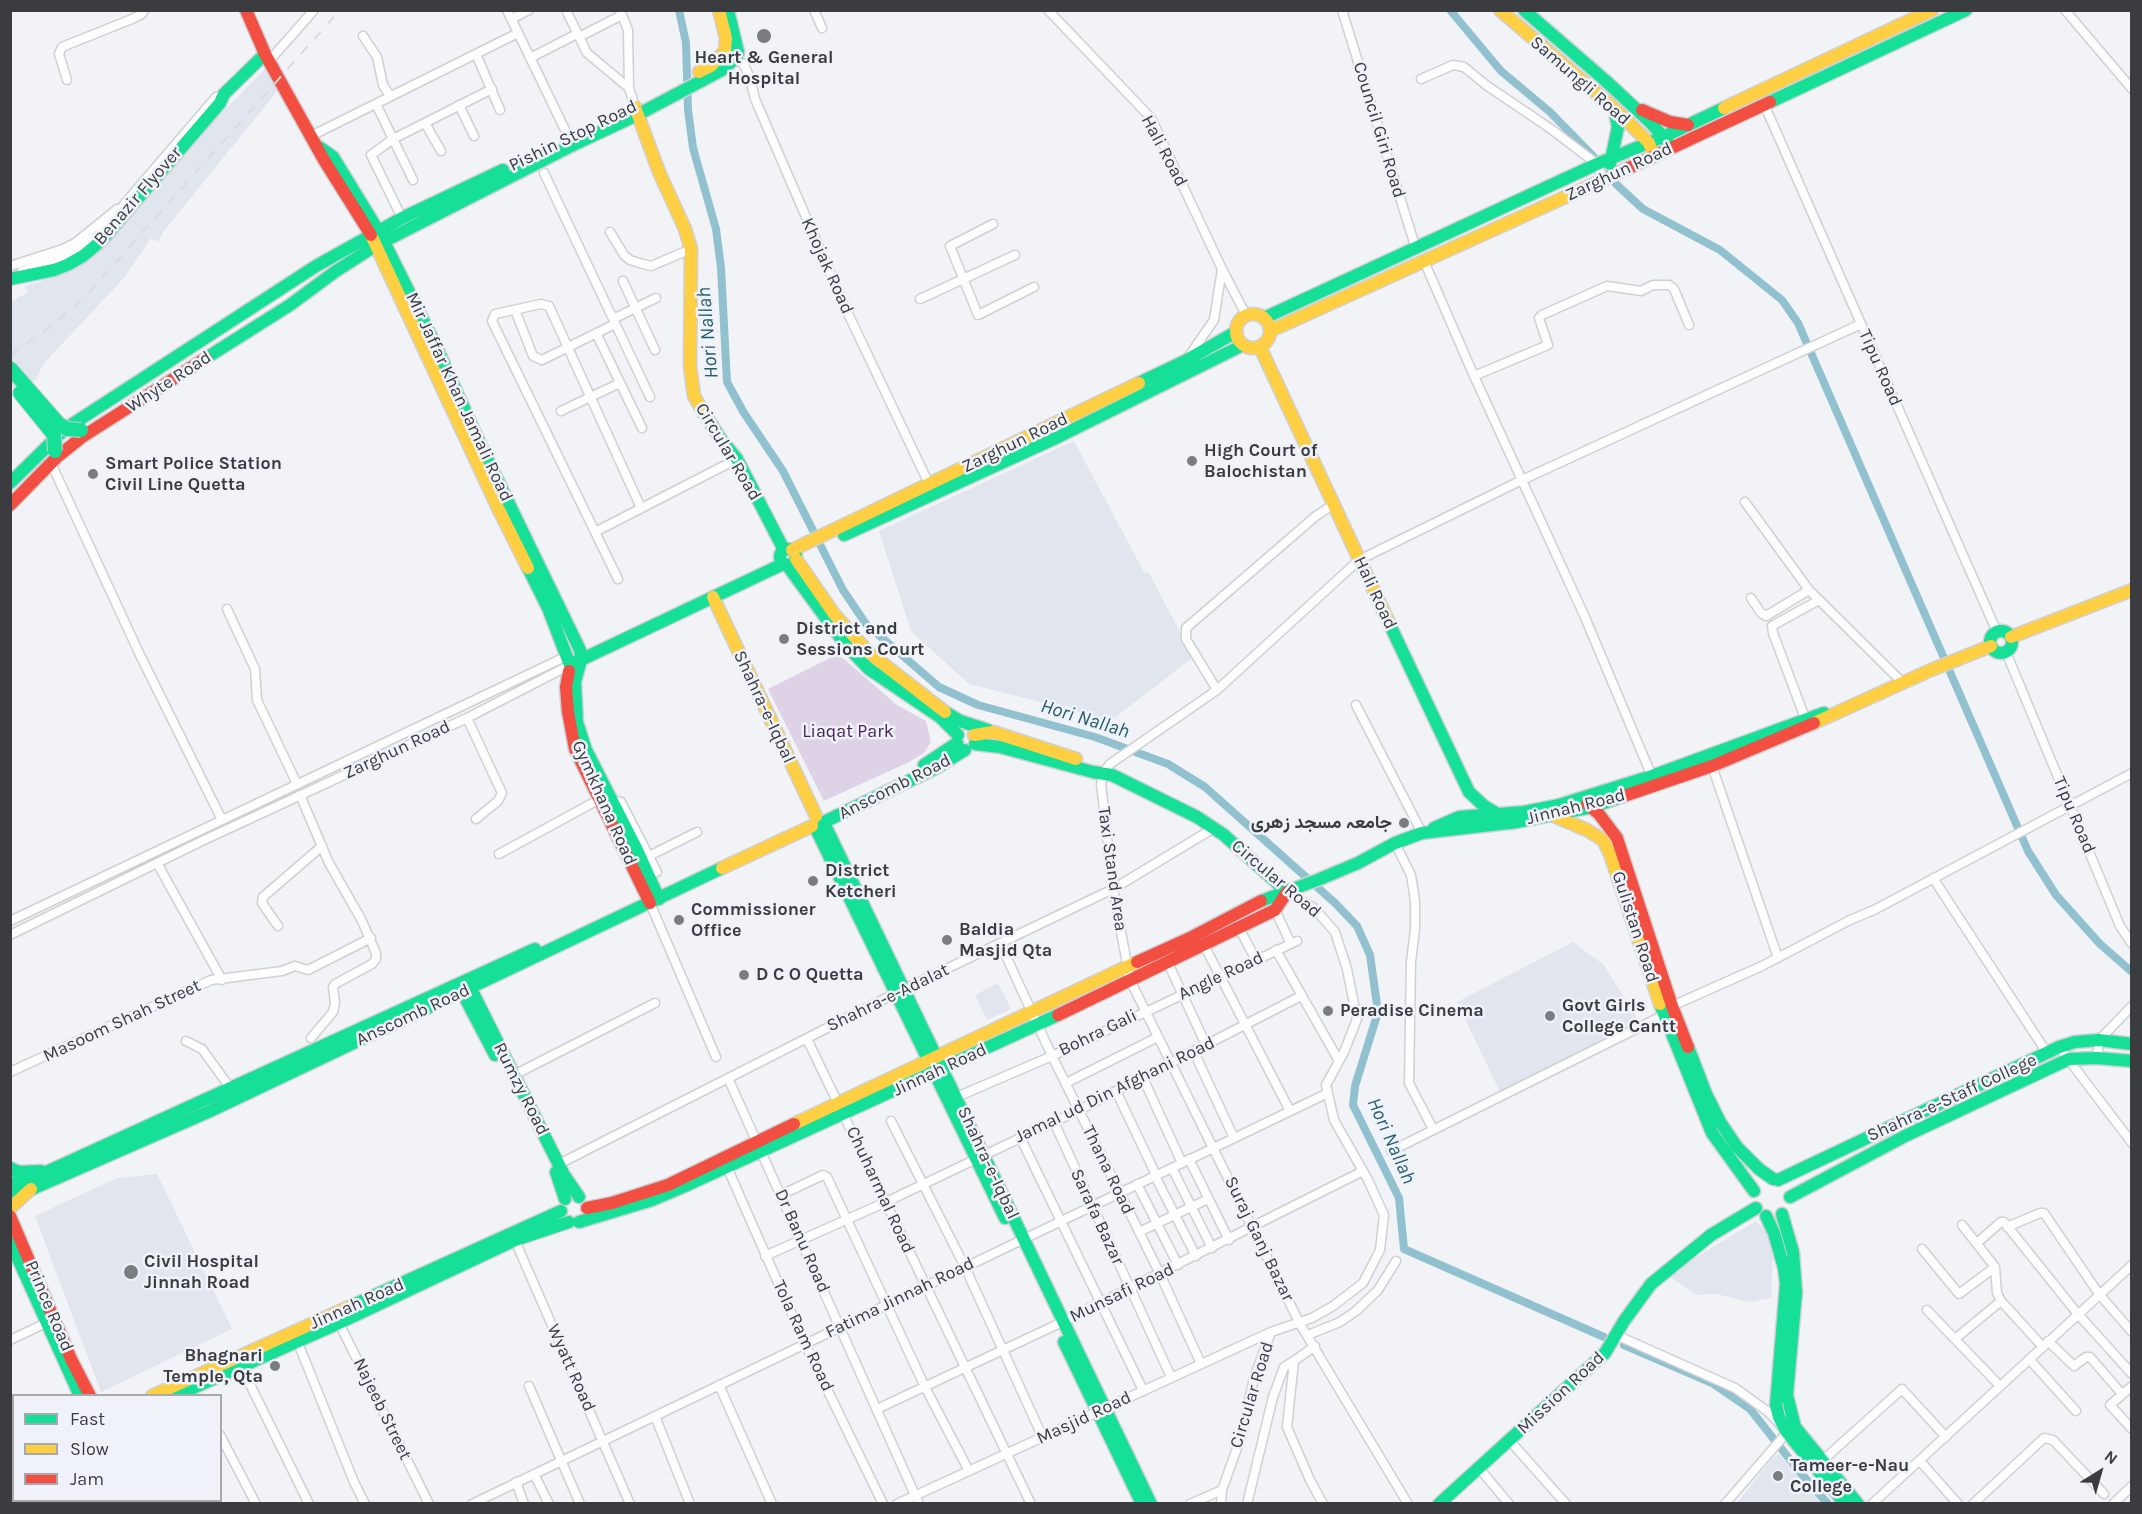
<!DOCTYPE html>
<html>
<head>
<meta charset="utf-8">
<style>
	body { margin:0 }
	#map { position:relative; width:2142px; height:1514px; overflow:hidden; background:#f1f3f7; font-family:Karla,sans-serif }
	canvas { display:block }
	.frame { position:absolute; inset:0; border:12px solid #3b3c3f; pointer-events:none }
	.legend { position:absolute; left:12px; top:1394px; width:210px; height:108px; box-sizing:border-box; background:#eff2f9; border:2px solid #a7a9af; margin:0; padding:8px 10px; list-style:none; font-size:18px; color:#3b3c3f }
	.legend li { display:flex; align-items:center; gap:12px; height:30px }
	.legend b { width:30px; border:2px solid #a7a9af }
	.north { position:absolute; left:2070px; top:1442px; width:60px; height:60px; -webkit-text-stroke:4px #eff2f9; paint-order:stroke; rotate:37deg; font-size:16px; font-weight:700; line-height:24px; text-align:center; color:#3b3c3f }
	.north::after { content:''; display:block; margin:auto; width:21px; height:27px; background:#3b3c3f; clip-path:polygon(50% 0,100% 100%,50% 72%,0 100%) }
</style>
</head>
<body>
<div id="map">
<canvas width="2142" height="1514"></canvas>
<div class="frame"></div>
<ul class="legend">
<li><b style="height:8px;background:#16e098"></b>Fast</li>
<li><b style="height:8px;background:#ffcf43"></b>Slow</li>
<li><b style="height:8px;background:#f24e42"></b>Jam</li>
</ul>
<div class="north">N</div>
</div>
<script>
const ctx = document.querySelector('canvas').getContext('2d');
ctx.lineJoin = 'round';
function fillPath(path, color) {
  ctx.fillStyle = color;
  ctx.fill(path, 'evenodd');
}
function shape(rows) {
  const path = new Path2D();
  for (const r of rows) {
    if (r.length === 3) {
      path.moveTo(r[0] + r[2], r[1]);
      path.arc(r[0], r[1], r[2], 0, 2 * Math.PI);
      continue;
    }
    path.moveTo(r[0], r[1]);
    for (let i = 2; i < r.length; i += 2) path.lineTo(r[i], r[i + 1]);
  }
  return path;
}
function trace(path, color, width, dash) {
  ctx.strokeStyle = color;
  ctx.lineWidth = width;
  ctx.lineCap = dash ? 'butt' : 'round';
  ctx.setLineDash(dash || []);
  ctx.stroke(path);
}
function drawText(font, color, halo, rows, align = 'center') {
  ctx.font = font + ' Karla,Vazirmatn,sans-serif';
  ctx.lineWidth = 5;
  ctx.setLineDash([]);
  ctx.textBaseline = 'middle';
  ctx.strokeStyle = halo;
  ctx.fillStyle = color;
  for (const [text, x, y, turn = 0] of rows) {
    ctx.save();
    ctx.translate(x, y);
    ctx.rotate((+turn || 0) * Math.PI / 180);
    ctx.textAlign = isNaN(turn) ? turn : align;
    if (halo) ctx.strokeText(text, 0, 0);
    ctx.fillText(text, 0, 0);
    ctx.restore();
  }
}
fillPath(shape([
	[266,68,278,90,164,231,158,242,151,238,124,278,44,363,36,379,11,399,11,302,28,292,25,286,64,274,97,250,203,132],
	[1074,441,1144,572,1149,573,1193,657,1112,720,969,684,911,631,879,531],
	[1573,942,1604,965,1645,1031,1502,1096,1457,1002],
	[998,983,1011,1009,987,1020,975,995],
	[157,1174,232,1329,101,1392,35,1216,117,1178],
	[1756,1221,1765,1229,1773,1247,1771,1298,1750,1302,1715,1294,1697,1295,1670,1277,1685,1264],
	[1779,1454,1821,1503,1737,1503,1773,1458]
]), '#e0e5ee');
fillPath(shape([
	[838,654,897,705,926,721,931,742,924,753,909,762,824,801,768,689]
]), '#ddd2e6');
trace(shape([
	[679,10,686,43,688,110,693,148,716,229,721,268,727,382,744,413,783,471,843,590,866,624,939,687,978,705,1095,737,1168,764,1205,787,1335,903,1357,926,1370,955,1378,1012,1355,1086,1353,1105,1399,1198,1404,1249,1604,1337],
	[1450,10,1501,71,1550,112,1594,157],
	[1616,184,1643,209,1720,250,1782,300,1798,323,2028,851,2056,895,2100,944,2132,972],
	[1624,1345,1712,1383,1750,1409,1799,1471,1828,1504]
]), '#91c1cf', 8);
const street = shape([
	[507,10,569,138],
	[566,10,587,53,629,88],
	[620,10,628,30,629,88,635,107],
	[814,10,822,28],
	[1048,10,1151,118,1222,269,1246,315],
	[1342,10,1416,249],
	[2065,10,2132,89],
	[511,19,529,10],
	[363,36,377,57,383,85,390,96],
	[579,37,622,15],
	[476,54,500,110],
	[733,55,744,65,750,78,755,99,844,305,929,484],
	[530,58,577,34],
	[269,61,314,10],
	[1421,79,1453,65,1464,67,1486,85,1551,129,1597,164,1603,180],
	[67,80,59,54,62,47,132,19,142,14,144,10],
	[376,104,413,180],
	[1764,104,1997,632],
	[459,105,474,136],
	[425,123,441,151],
	[311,136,518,33],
	[544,173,650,397],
	[402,218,371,155,393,139,492,89],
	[993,224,950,246,978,315,1034,287],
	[610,232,624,255,630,260,643,264,651,266,691,249],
	[1424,261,1474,376,1584,615,1653,779],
	[10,266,63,249,75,243,117,209],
	[22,271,72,253,96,237,113,220,125,203,216,97,224,94],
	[623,281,655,350],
	[920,299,1015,255],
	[515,310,533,356,542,360,615,324],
	[613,319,656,298],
	[596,333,642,428],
	[1189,356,1214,320,1222,269],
	[1474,376,1548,345,1539,318,1542,315,1607,286,1641,291,1653,285,1669,285,1674,289,1689,325],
	[561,411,620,383],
	[51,463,140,655,222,820],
	[1745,502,1809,590,1903,683],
	[595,532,737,459],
	[618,579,492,321,495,314,541,304,549,306,641,508],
	[1751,598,1761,613,1766,616,1809,590],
	[227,609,255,669,257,700,297,784],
	[2006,652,2120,926,2132,944],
	[1217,690,1186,639,1186,628,1316,516,1334,504],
	[1356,705,1422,833],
	[467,718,502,793,498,801,476,819],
	[1805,718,1773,633,1772,626,1819,600],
	[1712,766,1778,958],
	[300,795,329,863,361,919,376,953,376,959,372,964,335,984,333,987,335,1003,333,1012,311,1038],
	[613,803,616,801,621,802,657,872],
	[1395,843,1411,875,1415,901,1415,929,1411,962,1409,1083,1433,1129],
	[499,854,598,800],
	[649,856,697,832],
	[157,863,222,980],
	[1933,878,2047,1053],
	[650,903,716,1057],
	[1275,910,1291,944],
	[10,921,567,656],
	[278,926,262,903,263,897,322,846],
	[1239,928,1256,960],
	[10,935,204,840,467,718,570,665],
	[1000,943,1052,1056,1160,1274,1201,1364],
	[1204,945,1290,1111],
	[1276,950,1339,1061],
	[1168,963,1206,1045],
	[1672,1006,1762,966,1850,920,1874,910,2132,773],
	[807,1039,1031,1504],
	[186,1041,202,1049,231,1089],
	[2059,1047,2132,1143],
	[1194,1052,1234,1138],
	[2097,1058,2099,1040,2132,1006],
	[10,1072,211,980,282,971,295,966,308,970,371,938],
	[514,1075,655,1003],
	[728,1078,919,1504],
	[1143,1078,1182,1163],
	[1066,1083,1158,1037],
	[1116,1091,1156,1175],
	[952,1099,1052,1056,1297,941],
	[891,1121,965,1267,1043,1438],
	[1054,1122,1171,1377],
	[1020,1137,1143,1390],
	[1391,1151,1664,1015],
	[1189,1159,1229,1240],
	[559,1164,896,993,1113,889,1214,828],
	[727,1167,805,1344,883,1504],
	[1172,1168,1212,1248],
	[1155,1176,1196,1256],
	[1137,1184,1178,1265],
	[781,1195,823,1175,827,1177,925,1387,969,1471],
	[1962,1225,1995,1267,1997,1293,2001,1301,2042,1346],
	[2007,1227,2040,1213,2044,1213,2099,1294,2132,1332],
	[1139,1232,1208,1199],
	[513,1236,630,1504],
	[1977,1243,2001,1222,2004,1222,2077,1313,2132,1374],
	[1922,1249,1959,1294,1995,1267],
	[765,1256,886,1202,1079,1110,1301,996],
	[1927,1310,2000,1386],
	[337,1319,429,1504],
	[1308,1335,1340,1322,1356,1311,1378,1290,1396,1261],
	[1616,1335,1735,1388,1767,1411,1780,1424],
	[296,1338,354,1482,365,1504],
	[1955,1339,2001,1301],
	[10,1340,46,1323],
	[2048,1341,2074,1366,2086,1357,2090,1357,2122,1394],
	[1315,1346,1294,1361,1287,1427,1310,1480,1323,1504],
	[2029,1359,2076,1411],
	[240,1364,309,1504],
	[719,1385,772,1504],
	[529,1386,580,1504],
	[2132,1386,2110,1405,2132,1429],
	[877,1409,1056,1325,1363,1171],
	[655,1416,690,1504],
	[220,1435,256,1504],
	[1510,1441,1566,1504],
	[1822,1461,1902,1389,1946,1437],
	[1920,1461,1958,1504],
	[1479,1468,1509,1504],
	[534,1474,549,1504],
	[516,1482,524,1504],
	[472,1504,1328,1093],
	[897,1504,1271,1332],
	[1190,1504,1222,1490],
	[1221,1504,1222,1490,1241,1437,1254,1378,1271,1332,1312,1318,1333,1306,1363,1283,1380,1250,1384,1215,1368,1180,1334,1120,1326,1085,1344,1052,1357,1019,1347,969,1335,932,1314,908,1287,892],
	[1247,1504,1273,1397,1284,1367,1294,1361],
	[1408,1504,1300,1324,1130,980,1113,889,1101,784,1104,772,1110,764,1217,690,1359,560,1522,480,1861,324],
	[1725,1504,1790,1429],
	[1872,1504,2132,1265],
	[1973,1504,2044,1438,2053,1440,2104,1494],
	[2113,1504,2132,1486]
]);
const fast = shape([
	[1524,10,1607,82,1649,121,1668,142],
	[1770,102,1966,10],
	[319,147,333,157,379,232],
	[1610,164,1618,127,1614,108],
	[380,234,435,344,481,446,580,650,581,660],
	[10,279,54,270,67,265,83,256,102,240,220,103,224,94,265,54],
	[1264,318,1597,164,1663,137,1724,108],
	[206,358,290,305,336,271,375,246,573,145,637,115,722,70,737,57,738,52,728,10],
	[1139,383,1185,361,1236,332],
	[704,413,720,438,737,459,784,550],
	[10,483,65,429,316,266,402,218,503,170],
	[844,535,1058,437,1243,345],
	[788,557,8],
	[787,565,845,644,869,669,940,717,958,735],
	[528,568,548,608,570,665,783,564],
	[1389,623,1469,792,1484,806,1512,823],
	[2001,642,11],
	[581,660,575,682,577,722,586,750,637,850,659,899],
	[945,712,960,721,988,730],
	[975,744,1000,747,1093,772,1112,775,1197,817,1224,835,1287,892],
	[924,765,957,743],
	[824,822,938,767,965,750],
	[824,823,1151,1504],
	[1434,828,1459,817,1524,812,1559,805,1652,776,1824,713],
	[816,829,1005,1218],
	[1261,901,1320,879,1358,863,1395,843,1422,833,1517,822,1592,807,1621,797],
	[467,981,564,1175,579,1197],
	[459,986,495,1055],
	[1660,1004,1712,1133,1754,1191],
	[1688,1047,1706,1094,1720,1122,1737,1147,1759,1169,1773,1179],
	[10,1168,19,1172,41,1171],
	[556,1172,565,1199],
	[1778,1180,2059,1047,2075,1042,2099,1040,2132,1044],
	[10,1183,29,1180,535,949],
	[10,1194,32,1189,208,1112,722,868],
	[1790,1197,1905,1136,2069,1059,2097,1058,2132,1061],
	[1782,1214,1793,1252,1796,1292,1787,1395,1795,1427,1858,1504],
	[1766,1216,1774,1233,1784,1268,1786,1284,1776,1405,1779,1417,1786,1431,1845,1504],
	[579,1222,652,1200,685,1186,1058,1015],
	[10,1241,80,1396],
	[349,1307,561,1211],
	[1064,1342,1142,1504],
	[175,1396,339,1323,515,1240,569,1222],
	[135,1500,136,1504],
	[1439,1504,1605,1353,1624,1321,1651,1284,1711,1235,1756,1208]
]);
const slow = shape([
	[1500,10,1614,108,1649,143,1652,151],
	[699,72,711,66,725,51,726,38,719,10],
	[635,107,659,172,685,229,691,249,690,366,694,396,704,413],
	[1724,108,1932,10],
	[372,237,499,510,528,568],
	[1253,331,17],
	[1270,331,1605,179],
	[1260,347,1389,623],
	[792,550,1139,383],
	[796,559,834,614,869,653,945,712],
	[713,597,816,816],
	[2011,637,2132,590],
	[1814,723,1931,670,1991,646],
	[974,735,993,732,1076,759],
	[1554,816,1587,830,1603,840,1610,854,1660,1004],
	[722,868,812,826],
	[794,1124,1137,962],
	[10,1208,31,1189],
	[152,1396,349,1307]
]);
const jam = shape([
	[246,10,265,54,324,160,371,235],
	[1642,110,1670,122,1688,125],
	[1605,179,1770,102],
	[10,505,57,457,82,437,206,358],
	[569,671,566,687,568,712,575,749,650,903],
	[1621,797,1712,766,1814,723],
	[1587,804,1599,814,1617,838,1672,1006,1688,1047],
	[1137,962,1190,938,1261,901],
	[1058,1015,1275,910,1287,892],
	[587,1208,612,1203,668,1185,794,1124],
	[10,1216,71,1359,90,1396],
	[10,1458,14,1456]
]);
trace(street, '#cfd0d4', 11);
trace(fast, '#cfd0d4', 15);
trace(slow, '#cfd0d4', 15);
trace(jam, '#cfd0d4', 15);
trace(street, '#fdfdfe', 8);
trace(fast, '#16e098', 12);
trace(slow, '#ffcf43', 12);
trace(jam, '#f24e42', 12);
trace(shape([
	[10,355,51,326,86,296,340,10]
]), '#dbdbdd', 2, [10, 10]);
const fastBridge = shape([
	[10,368,59,424,67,429,81,430],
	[20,393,54,435,55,451]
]);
trace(fastBridge, '#cfd0d2', 16, []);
trace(fastBridge, '#16e098', 14);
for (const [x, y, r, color] of [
	[764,36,8,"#7b7c7f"],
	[1192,461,6,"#7b7c7f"],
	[93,474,6,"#7b7c7f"],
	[784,639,6,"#7b7c7f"],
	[1404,823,6,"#7b7c7f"],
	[813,881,6,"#7b7c7f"],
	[679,920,6,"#7b7c7f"],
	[947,940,6,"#7b7c7f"],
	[744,975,6,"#7b7c7f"],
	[1328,1011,6,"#7b7c7f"],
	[1550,1016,6,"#7b7c7f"],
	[131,1272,8,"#7b7c7f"],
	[275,1366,6,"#7b7c7f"],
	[1778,1476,6,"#7b7c7f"]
]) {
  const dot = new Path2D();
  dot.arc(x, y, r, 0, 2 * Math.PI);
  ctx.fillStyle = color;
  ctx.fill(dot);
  trace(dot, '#eff2f9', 2);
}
drawText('bold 18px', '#3b3c3f', '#eff2f9', [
	["Heart & General",764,58,"center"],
	["Hospital",764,79,"center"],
	["High Court of",1204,451],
	["Balochistan",1204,472],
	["Smart Police Station",105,464],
	["Civil Line Quetta",105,485],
	["District and",796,629],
	["Sessions Court",796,650],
	["جامعہ مسجد زھری",1392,823,"right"],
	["District",825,871],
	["Ketcheri",825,892],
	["Commissioner",691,910],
	["Office",691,931],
	["Baldia",959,930],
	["Masjid Qta",959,951],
	["D C O Quetta",756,975],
	["Govt Girls",1562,1006],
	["College Cantt",1562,1027],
	["Peradise Cinema",1340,1011],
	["Civil Hospital",144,1262],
	["Jinnah Road",144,1283],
	["Bhagnari",263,1356,"right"],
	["Temple, Qta",263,1377,"right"],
	["Tameer-e-Nau",1790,1466],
	["College",1790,1487]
], 'left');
drawText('18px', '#3b3c3f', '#eff2f9', [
	["Samungli Road",1580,81,41],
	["Council Giri Road",1379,130,73],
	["Pishin Stop Road",573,136,-26],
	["Hali Road",1164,151,62],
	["Zarghun Road",1619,172,-25],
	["Benazir Flyover",138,196,-49],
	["Khojak Road",827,266,66],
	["Tipu Road",1880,368,66],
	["Whyte Road",169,382,-33],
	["Mir Jaffar Khan Jamali Road",459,397,65],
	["Zarghun Road",1015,443,-26],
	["Circular Road",728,452,59],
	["Hali Road",1375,593,65],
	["Shahra-e-Iqbal",764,707,65],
	["Zarghun Road",397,750,-25],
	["Anscomb Road",895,787,-27],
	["Gymkhana Road",604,803,66],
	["Jinnah Road",1576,807,-14],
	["Tipu Road",2074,815,67],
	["Taxi Stand Area",1112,869,82],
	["Circular Road",1276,879,40],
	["Gulistan Road",1635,927,72],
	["Angle Road",1221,976,-25],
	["Shahra-e-Adalat",888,998,-26],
	["Anscomb Road",413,1015,-25],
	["Masoom Shah Street",122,1021,-25],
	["Bohra Gali",1098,1033,-26],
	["Jinnah Road",940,1070,-25],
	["Rumzy Road",521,1089,63],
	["Jamal ud Din Afghani Road",1115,1090,-26],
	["Shahra-e-Staff College",1952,1098,-25],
	["Shahra-e-Iqbal",988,1163,65],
	["Thana Road",1108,1170,64],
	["Chuharmal Road",880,1190,65],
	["Sarafa Bazar",1097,1217,65],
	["Suraj Ganj Bazar",1259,1239,64],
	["Dr Banu Road",802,1241,66],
	["Munsafi Road",1122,1293,-26],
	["Fatima Jinnah Road",900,1298,-26],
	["Jinnah Road",357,1304,-24],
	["Prince Road",49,1306,67],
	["Tola Ram Road",803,1336,65],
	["Wyatt Road",571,1368,66],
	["Mission Road",1561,1393,-43],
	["Circular Road",1252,1395,-73],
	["Najeeb Street",382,1409,64],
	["Masjid Road",1084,1418,-25]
]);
drawText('18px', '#461f57', '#eff2f9', [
	["Liaqat Park",848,732]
]);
drawText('italic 20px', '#255d6b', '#eff2f9', [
	["Hori Nallah",708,333,-95],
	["Hori Nallah",1085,719,17],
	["Hori Nallah",1391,1141,66]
]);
</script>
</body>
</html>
